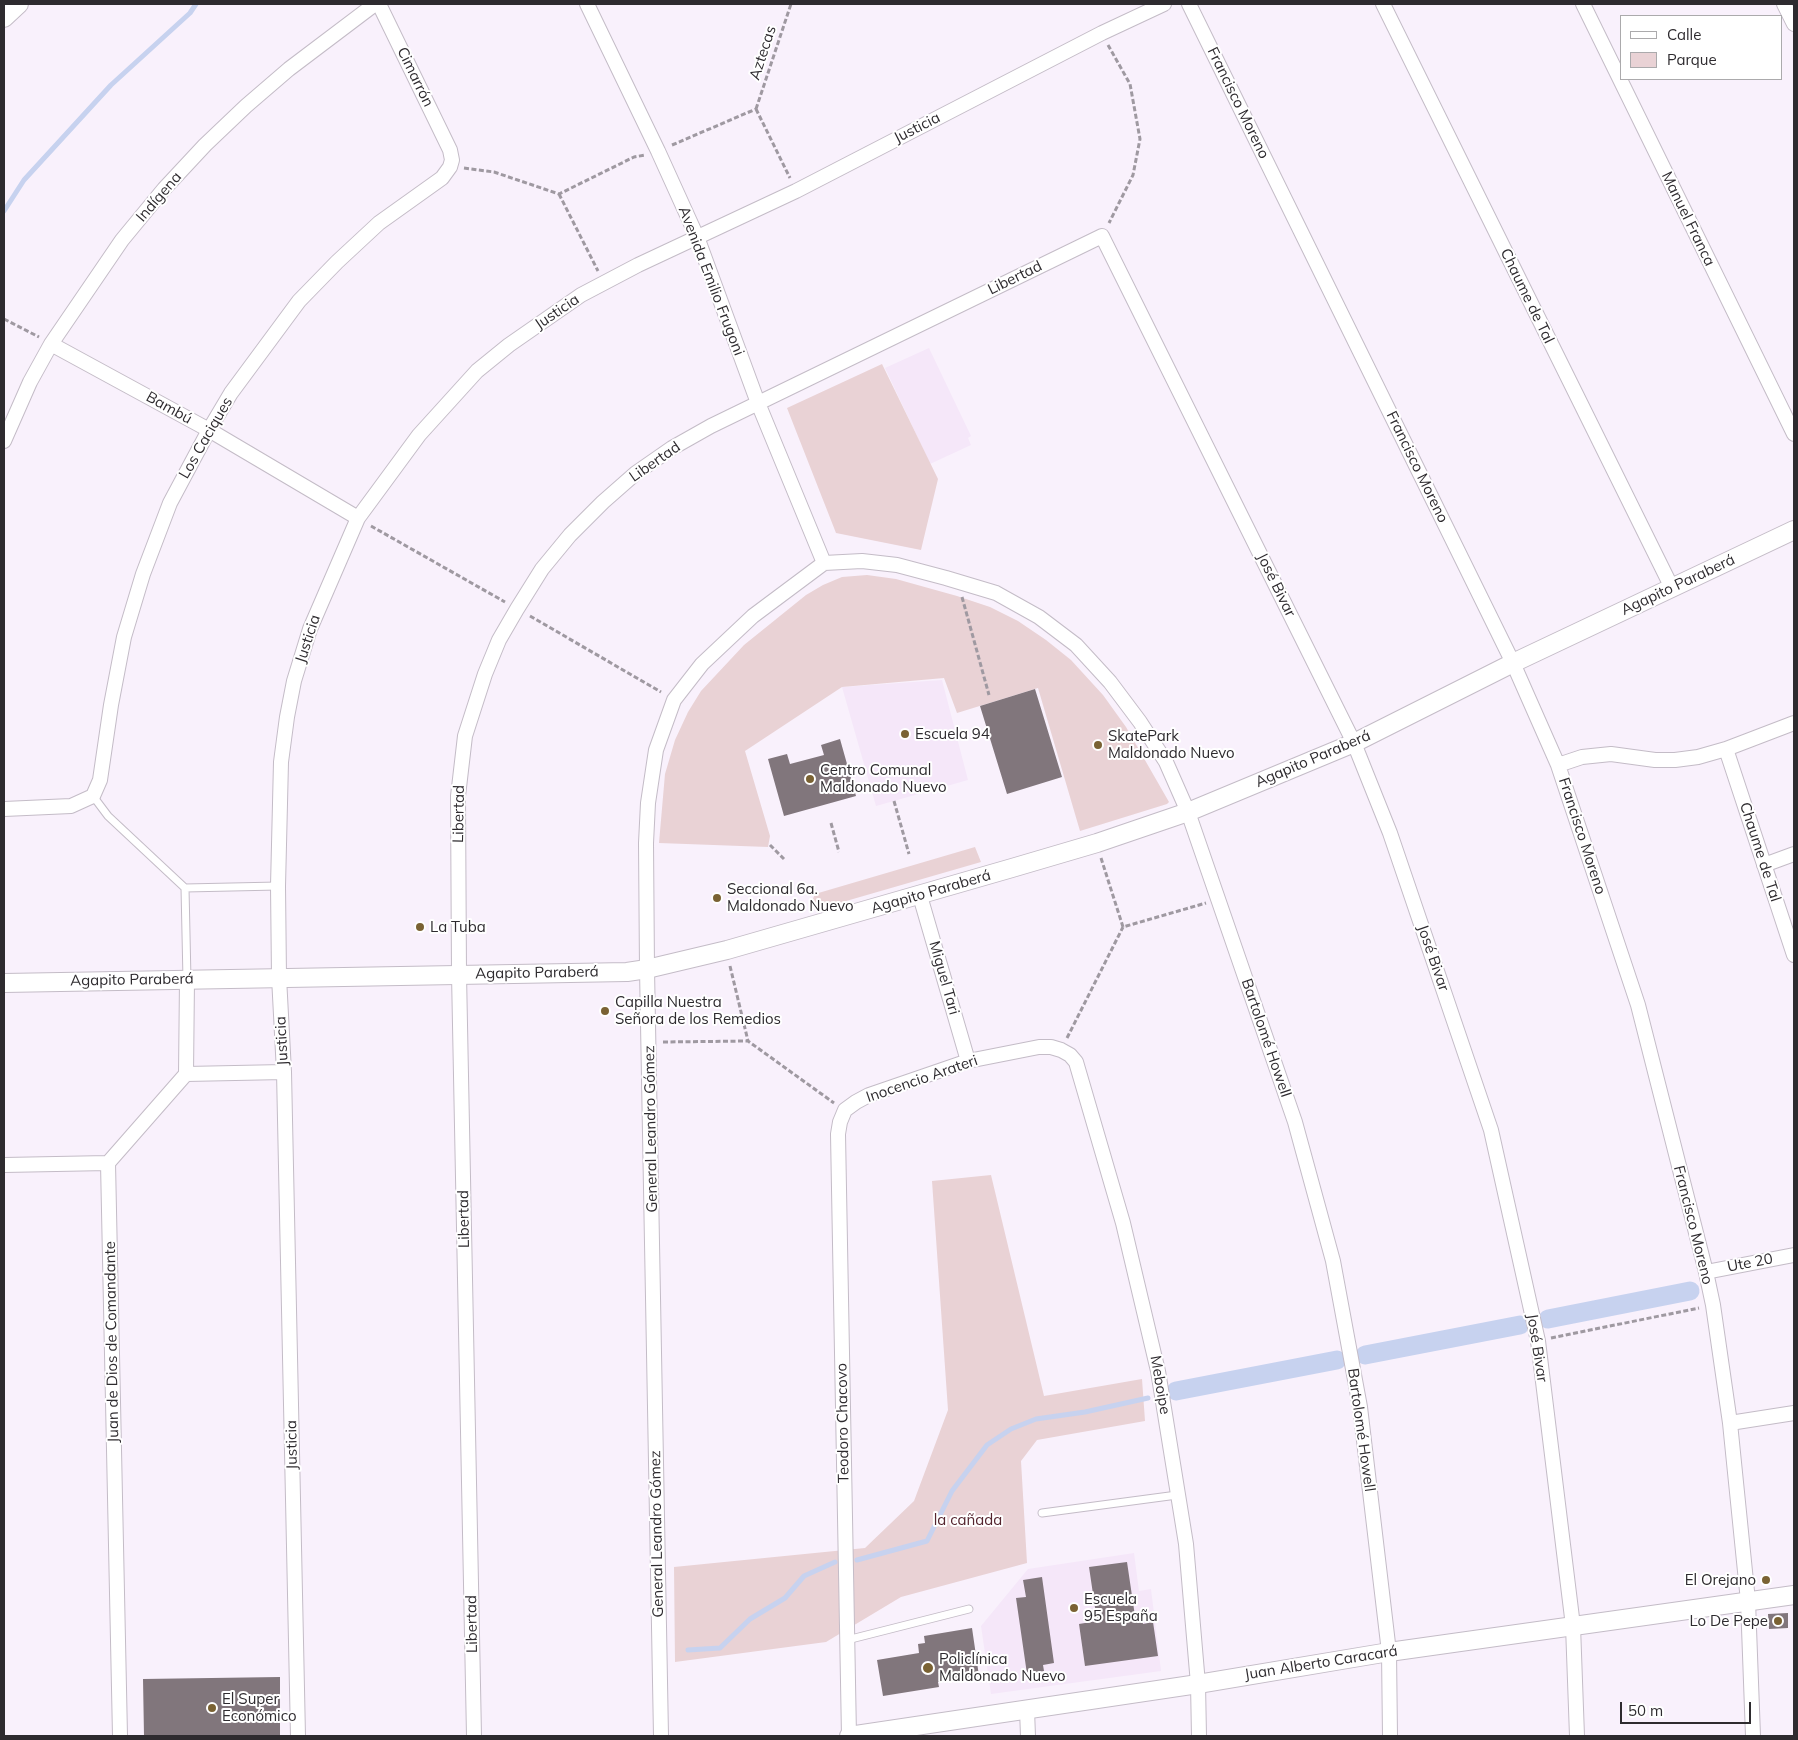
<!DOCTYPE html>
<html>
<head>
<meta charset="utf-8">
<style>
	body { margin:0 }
	#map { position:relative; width:1798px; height:1740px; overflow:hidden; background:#f9f1fc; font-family:Mulish,sans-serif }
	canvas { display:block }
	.frame { position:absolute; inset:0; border:5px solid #2e2b2f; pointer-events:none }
	.legend { position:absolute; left:1620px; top:15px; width:162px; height:65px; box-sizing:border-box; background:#fff; border:1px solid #abaaac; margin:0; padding:6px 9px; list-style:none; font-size:15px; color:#2e2b2f }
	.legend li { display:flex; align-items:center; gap:10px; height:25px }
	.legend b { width:25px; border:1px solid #abaaac }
	.scale { position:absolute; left:1620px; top:1702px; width:131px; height:22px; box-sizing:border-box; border:2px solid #2e2b2f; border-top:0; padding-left:6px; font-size:15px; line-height:18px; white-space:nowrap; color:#2e2b2f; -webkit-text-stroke:4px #fff; paint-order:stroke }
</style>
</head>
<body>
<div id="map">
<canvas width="1798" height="1740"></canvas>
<div class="frame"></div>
<ul class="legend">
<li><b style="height:6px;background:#fff"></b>Calle</li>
<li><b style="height:14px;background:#e9d2d5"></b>Parque</li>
</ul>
<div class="scale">50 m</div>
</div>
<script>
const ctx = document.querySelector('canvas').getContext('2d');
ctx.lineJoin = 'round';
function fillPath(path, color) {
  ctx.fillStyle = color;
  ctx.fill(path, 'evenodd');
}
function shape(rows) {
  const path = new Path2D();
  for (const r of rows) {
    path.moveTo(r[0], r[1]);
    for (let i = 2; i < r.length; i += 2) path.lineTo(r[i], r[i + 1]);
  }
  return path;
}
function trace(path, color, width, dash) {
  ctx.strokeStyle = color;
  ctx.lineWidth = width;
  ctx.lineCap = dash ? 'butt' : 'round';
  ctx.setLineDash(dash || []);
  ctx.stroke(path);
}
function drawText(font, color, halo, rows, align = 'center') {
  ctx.font = font + ' Mulish,sans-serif';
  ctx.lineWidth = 4;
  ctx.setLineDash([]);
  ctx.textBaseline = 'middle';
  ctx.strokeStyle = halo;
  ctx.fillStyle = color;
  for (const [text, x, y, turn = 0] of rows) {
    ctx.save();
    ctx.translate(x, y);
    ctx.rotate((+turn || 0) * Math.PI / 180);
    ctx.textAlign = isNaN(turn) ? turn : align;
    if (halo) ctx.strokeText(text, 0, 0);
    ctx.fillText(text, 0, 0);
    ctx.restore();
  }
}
fillPath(shape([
	[929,348,971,436,968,438,971,445,930,464,885,368],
	[942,680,968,780,876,806,842,687],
	[1134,1553,1139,1591,1151,1589,1161,1671,991,1694,981,1626,1028,1569]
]), '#f5e7f9');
fillPath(shape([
	[882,364,938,479,921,550,836,533,787,408],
	[867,575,896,579,957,596,990,607,1018,621,1046,640,1071,660,1103,695,1126,727,1169,802,1167,804,1080,831,1038,688,957,713,944,678,842,687,745,751,770,836,768,847,659,843,665,774,675,740,688,712,701,691,744,645,806,595,823,585,842,577],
	[975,847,981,862,815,910,811,903,815,894],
	[991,1175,1044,1396,1142,1379,1145,1421,1037,1440,1021,1461,1027,1563,901,1597,826,1642,675,1662,674,1567,865,1548,914,1501,948,1410,932,1181]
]), '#e9d2d5');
trace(shape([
	[4,211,24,180,111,85,190,13,196,4],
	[857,1560,927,1541,952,1491,987,1445,1011,1429,1036,1419,1085,1412,1148,1398],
	[688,1650,720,1648,750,1619,785,1598,804,1576,835,1562]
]), '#c7d2ef', 5);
trace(shape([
	[1548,1319,1690,1291],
	[1365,1355,1520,1325],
	[1176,1391,1337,1360]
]), '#c7d2ef', 19);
fillPath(shape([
	[1035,689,1062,777,1007,794,980,706],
	[840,739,856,796,784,816,768,759,787,754,790,764,824,755,821,745],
	[1127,1562,1135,1616,1141,1615,1143,1624,1153,1622,1158,1656,1085,1666,1079,1624,1097,1621,1089,1567],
	[1042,1577,1054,1663,1043,1665,1044,1671,1027,1674,1016,1598,1026,1597,1023,1580],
	[1788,1613,1788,1628,1769,1629,1768,1614],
	[972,1628,979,1676,938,1682,939,1687,883,1696,877,1660,919,1653,918,1644,925,1643,924,1636],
	[280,1677,280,1736,144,1736,143,1679]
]), '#81767c');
const service = shape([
	[93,796,108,816,185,888,278,886],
	[185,888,187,980],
	[1042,1513,1177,1495],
	[847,1640,969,1609]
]);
const minor = shape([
	[587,4,658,151,697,237,758,403,824,563],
	[1189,4,1513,663,1558,765,1638,1005,1706,1272,1713,1305,1730,1423,1748,1601,1753,1736],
	[1383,4,1672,588],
	[1583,4,1794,434],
	[1784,4,1794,24],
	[51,344,209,430,358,518],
	[4,441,30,382,51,344,122,240,164,189,205,145,246,106,289,69,375,4],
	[824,563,862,561,897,565,946,578,996,593,1039,617,1076,645,1110,682,1140,722,1166,762,1188,812,1295,1122,1333,1261,1360,1407,1389,1652,1390,1736],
	[1726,749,1794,955],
	[1558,765,1582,757,1611,754,1655,760,1675,760,1698,757,1726,749,1794,723],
	[4,809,71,806,93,796,100,780,111,705,124,637,143,574,170,503,209,430,231,393,299,301,337,262,379,223,442,178,450,167,452,160,450,150,379,4],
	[1764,865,1794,854],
	[920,896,968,1061],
	[186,1074,187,980],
	[4,1165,108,1163],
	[1706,1272,1794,1255],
	[1730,1423,1794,1413],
	[1027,1710,1028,1736],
	[120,1736,108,1163,186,1074,284,1072],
	[298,1736,284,1072,279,977,278,886,281,762,287,717,294,681,310,629,358,518,419,435,477,371,509,345,581,295,638,265,796,191,1102,33,1164,4],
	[474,1736,459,974,458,796,465,736,485,674,499,640,517,609,542,569,570,535,603,502,636,473,672,448,711,426,1102,236,1354,743,1390,833,1491,1130,1538,1341,1573,1626,1577,1736],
	[661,1736,647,969,646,843,648,803,656,750,674,700,702,664,753,616,824,563],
	[849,1736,838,1134,840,1122,845,1110,856,1102,869,1095,968,1061,1039,1047,1051,1047,1061,1050,1070,1055,1076,1062,1123,1223,1158,1371,1186,1544,1198,1684,1199,1736]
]);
const tertiary = shape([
	[4,18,19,4],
	[4,983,627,972,647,969,727,950,1012,868,1097,843,1188,812,1354,743,1513,663,1794,530],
	[849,1736,1198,1684,1389,1652,1794,1595]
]);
trace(service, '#c4bcc7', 9);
trace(minor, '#c4bcc7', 16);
trace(tertiary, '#c4bcc7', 20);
trace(shape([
	[1108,45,1130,84,1140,139,1133,175,1109,223],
	[756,109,791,4],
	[756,109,790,178],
	[672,145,756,109],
	[464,168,494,172,559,194,634,157,645,155],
	[559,194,598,271],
	[4,319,39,337],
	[371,526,505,602],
	[962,597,989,695],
	[530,616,661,692],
	[894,801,909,854],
	[831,823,839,852],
	[770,845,784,859],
	[1101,858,1123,927,1206,903],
	[730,966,748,1041],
	[1067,1038,1123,927],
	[663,1042,748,1041,834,1103],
	[1551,1338,1699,1308]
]), '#9f99a1', 3, [5, 2.5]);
trace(service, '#fff', 7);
trace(minor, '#fff', 14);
trace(tertiary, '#fff', 18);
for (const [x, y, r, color] of [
	[905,734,5,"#7a6233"],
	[1098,745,5,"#7a6233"],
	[810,779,5,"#7a6233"],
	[717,898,5,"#7a6233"],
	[420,927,5,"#7a6233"],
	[605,1011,5,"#7a6233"],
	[1766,1580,5,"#7a6233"],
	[1074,1608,5,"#7a6233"],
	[1778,1621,5,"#7a6233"],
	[928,1668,6,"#7a6233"],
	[212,1708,5,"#7a6233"]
]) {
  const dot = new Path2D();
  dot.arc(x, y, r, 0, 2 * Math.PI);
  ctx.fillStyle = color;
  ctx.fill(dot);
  trace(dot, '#fff', 2);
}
drawText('15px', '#2e2b2f', '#fff', [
	["Aztecas",763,53,-72],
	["Cimarrón",415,77,64],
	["Francisco Moreno",1238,103,64],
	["Justicia",917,128,-27],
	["Indígena",159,197,-49],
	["Manuel Franca",1688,219,64],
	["Libertad",1015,278,-26],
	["Avenida Emilio Frugoni",711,281,69],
	["Chaume de Tal",1527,296,64],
	["Justicia",557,312,-34],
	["Bambú",169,408,29],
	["Los Caciques",206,438,-60],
	["Libertad",655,462,-35],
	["Francisco Moreno",1417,467,64],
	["José Bivar",1276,585,64],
	["Agapito Paraberá",1678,585,-25],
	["Justicia",308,639,-72],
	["Agapito Paraberá",1313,759,-23],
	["Libertad",459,814,-89],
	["Francisco Moreno",1582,836,72],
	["Chaume de Tal",1760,852,72],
	["Agapito Paraberá",931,892,-16],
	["José Bivar",1433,958,71],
	["Agapito Paraberá",537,973,-1],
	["Miguel Tari",944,978,74],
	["Agapito Paraberá",132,980,-1],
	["Bartolomé Howell",1266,1038,71],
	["Justicia",282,1041,-93],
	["Inocencio Arateri",922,1079,-19],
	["General Leandro Gómez",651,1129,-91],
	["Libertad",464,1219,-91],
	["Francisco Moreno",1693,1225,76],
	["Ute 20",1750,1263,-11],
	["Juan de Dios de Comandante",112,1342,-91],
	["José Bivar",1537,1348,81],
	["Meboipe",1160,1385,80],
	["Teodoro Chacovo",843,1423,-91],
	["Bartolomé Howell",1361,1430,82],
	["Justicia",292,1445,-91],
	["General Leandro Gómez",657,1534,-91],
	["Libertad",472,1624,-91],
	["Juan Alberto Caracará",1321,1663,-9]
]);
drawText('15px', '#2e2b2f', '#fff', [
	["Escuela 94",915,734],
	["SkatePark",1108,736],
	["Maldonado Nuevo",1108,753],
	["Centro Comunal",820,770],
	["Maldonado Nuevo",820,787],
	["Seccional 6a.",727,889],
	["Maldonado Nuevo",727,906],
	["La Tuba",430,927],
	["Capilla Nuestra",615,1002],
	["Señora de los Remedios",615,1019],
	["El Orejano",1756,1580,"right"],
	["Escuela",1084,1599],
	["95 España",1084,1616],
	["Lo De Pepe",1768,1621,"right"],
	["Policlínica",939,1659],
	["Maldonado Nuevo",939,1676],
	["El Super",222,1699],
	["Económico",222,1716]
], 'left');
drawText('15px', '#54242e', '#fff', [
	["la cañada",968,1520]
]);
</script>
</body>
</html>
